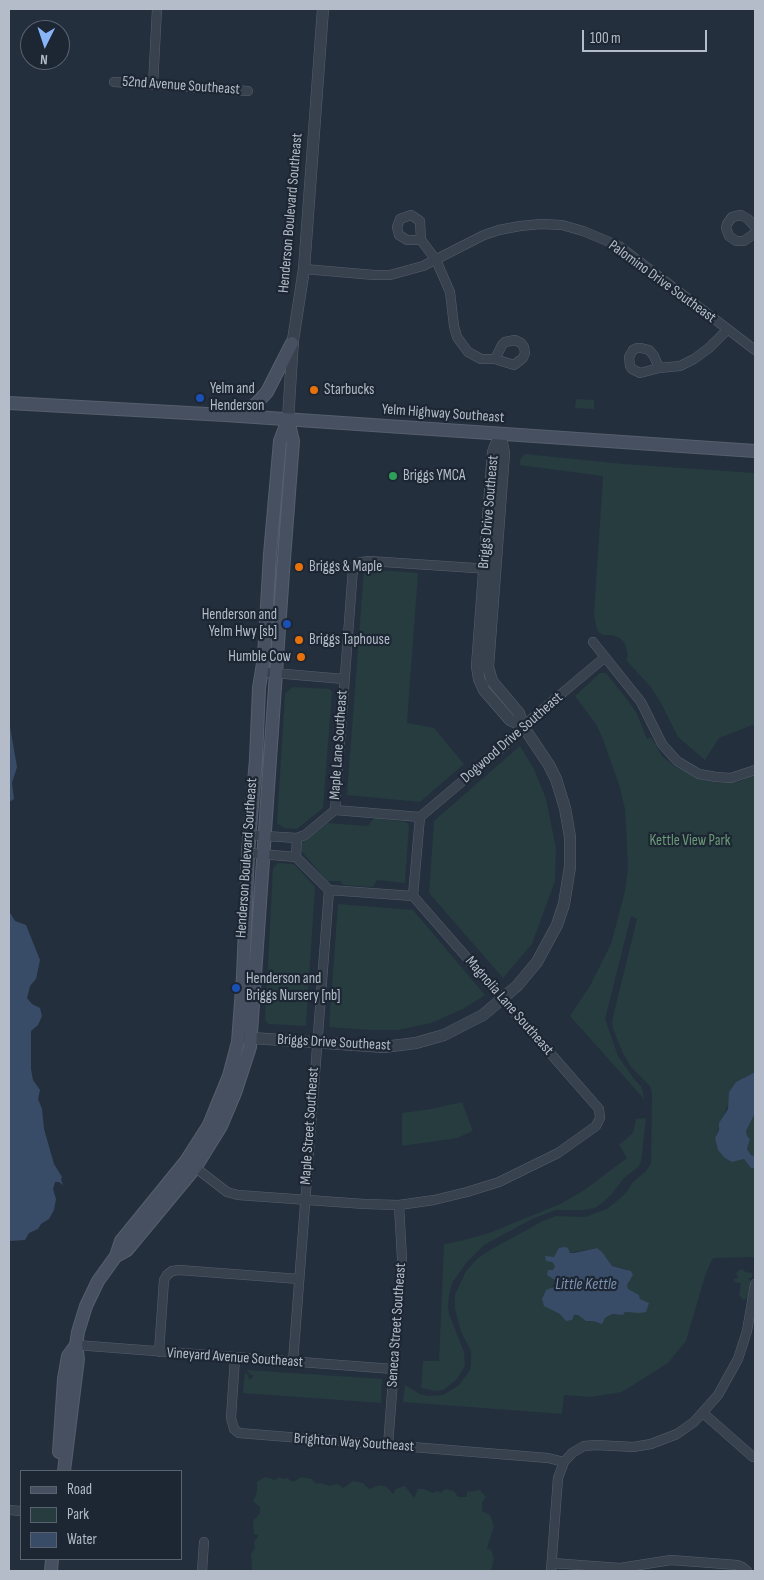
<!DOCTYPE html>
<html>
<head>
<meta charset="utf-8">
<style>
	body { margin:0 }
	#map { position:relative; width:764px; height:1580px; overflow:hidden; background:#242f3e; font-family:"Sofia Sans Condensed",sans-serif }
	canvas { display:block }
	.frame { position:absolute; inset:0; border:10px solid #b4bcc9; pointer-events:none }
	.legend { position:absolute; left:20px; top:1470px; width:162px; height:90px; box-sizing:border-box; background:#1d2633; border:1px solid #59626f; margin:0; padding:6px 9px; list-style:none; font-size:15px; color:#b4bcc9 }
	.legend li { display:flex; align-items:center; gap:10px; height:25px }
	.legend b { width:25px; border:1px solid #59626f }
	.north { position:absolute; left:20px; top:20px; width:50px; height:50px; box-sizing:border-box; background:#1d2633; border:1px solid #59626f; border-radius:50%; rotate:184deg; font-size:14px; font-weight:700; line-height:20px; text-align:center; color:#b4bcc9 }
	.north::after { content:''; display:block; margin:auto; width:18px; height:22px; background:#8ab4f8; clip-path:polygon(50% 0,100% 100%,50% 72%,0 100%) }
	.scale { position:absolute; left:582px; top:30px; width:125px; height:22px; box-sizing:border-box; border:2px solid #b4bcc9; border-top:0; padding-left:6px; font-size:15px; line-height:18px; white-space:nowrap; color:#b4bcc9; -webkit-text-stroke:4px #1d2633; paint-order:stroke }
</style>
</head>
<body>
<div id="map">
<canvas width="764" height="1580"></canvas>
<div class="frame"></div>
<ul class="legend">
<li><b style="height:6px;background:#465061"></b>Road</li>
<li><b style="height:14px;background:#263c3f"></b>Park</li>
<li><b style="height:14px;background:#394c67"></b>Water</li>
</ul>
<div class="north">N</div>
<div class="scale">100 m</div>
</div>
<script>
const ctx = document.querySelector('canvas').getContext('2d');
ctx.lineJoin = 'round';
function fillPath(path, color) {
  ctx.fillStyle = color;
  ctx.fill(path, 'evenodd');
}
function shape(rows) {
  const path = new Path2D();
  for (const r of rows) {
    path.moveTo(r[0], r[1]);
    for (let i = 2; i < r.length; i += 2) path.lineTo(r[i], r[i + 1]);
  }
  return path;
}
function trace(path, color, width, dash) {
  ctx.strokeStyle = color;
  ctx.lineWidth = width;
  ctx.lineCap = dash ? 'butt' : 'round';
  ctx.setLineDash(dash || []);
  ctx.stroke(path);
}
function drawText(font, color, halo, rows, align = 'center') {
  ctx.font = font + ' "Sofia Sans Condensed",sans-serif';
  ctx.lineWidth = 4.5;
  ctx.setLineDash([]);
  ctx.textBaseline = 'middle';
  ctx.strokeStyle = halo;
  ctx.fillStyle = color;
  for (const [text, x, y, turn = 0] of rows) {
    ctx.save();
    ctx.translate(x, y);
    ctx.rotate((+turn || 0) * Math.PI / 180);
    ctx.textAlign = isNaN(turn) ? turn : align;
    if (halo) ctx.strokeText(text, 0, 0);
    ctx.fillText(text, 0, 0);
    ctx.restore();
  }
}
fillPath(shape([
	[576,399,594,400,594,409,575,408],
	[525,454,624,464,755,473,755,724,719,738,705,760,678,737,661,703,650,686,626,660,628,655,625,643,620,638,611,635,603,635,598,632,596,625,594,615,603,476,519,465,521,458],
	[364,569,418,573,407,723,434,728,464,764,420,802,347,795],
	[600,673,606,673,629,702,637,714,647,739,651,737,662,756,674,766,702,780,719,783,738,782,755,775,755,1072,743,1078,729,1102,715,1138,732,1162,744,1159,751,1168,755,1168,755,1257,713,1258,706,1273,686,1341,668,1363,622,1392,591,1397,564,1395,562,1414,403,1402,405,1385,420,1394,428,1396,443,1395,459,1385,470,1370,471,1362,471,1351,461,1331,455,1309,455,1295,466,1271,477,1259,490,1250,543,1221,556,1216,585,1217,607,1209,625,1194,633,1182,646,1171,651,1163,652,1094,650,1086,631,1067,623,1053,613,1029,612,1021,637,919,631,916,605,1019,618,1056,634,1079,641,1086,645,1100,570,1016,591,984,611,944,625,891,628,867,625,809,620,788,603,739,596,724,575,696],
	[597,1248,612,1266,626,1269,633,1275,627,1285,628,1290,639,1295,640,1299,631,1312,625,1312,623,1315,611,1314,598,1323,578,1315,564,1318,561,1314,545,1306,555,1280,553,1271,555,1266,552,1262,554,1257,557,1255],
	[292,687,330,689,332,692,323,808,297,829,284,828,277,823,285,694],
	[520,746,534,769,546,799,556,848,555,881,532,944,503,978,429,893,434,821],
	[374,818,406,822,409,825,405,883,377,880,373,887,343,885,340,881,327,881,302,852,302,843,328,823,368,826],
	[278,863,291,864,295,865,315,887,306,1026,269,1024,265,1020,273,868],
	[338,904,413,910,485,995,463,1009,431,1023,398,1030,370,1030,329,1027],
	[462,1102,473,1131,457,1138,402,1146,402,1113,432,1109],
	[755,1113,755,1157,751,1155,747,1149,750,1139,746,1136,746,1131],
	[646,1118,641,1162,638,1167,624,1178,611,1195,602,1203,595,1208,582,1210,556,1210,534,1218,484,1245,467,1262,452,1283,449,1295,448,1305,449,1314,464,1352,465,1366,456,1380,443,1390,436,1391,421,1388,423,1361,439,1361,444,1244,460,1241,489,1233,558,1205,583,1191,627,1158,619,1145,633,1133,636,1119],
	[741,1269,746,1272,752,1273,752,1277,748,1279,752,1282,751,1288,749,1291,748,1297,744,1300,739,1295,741,1283,734,1282,734,1279,738,1278,736,1273],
	[247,1370,382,1379,381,1403,243,1393,245,1373,248,1375,249,1380,254,1376,250,1374],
	[265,1477,275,1480,279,1477,283,1479,287,1478,293,1482,301,1477,312,1479,316,1484,320,1483,330,1486,338,1484,343,1488,353,1481,363,1483,369,1489,379,1485,387,1487,393,1494,396,1489,405,1486,414,1498,418,1489,424,1489,433,1493,438,1491,441,1493,445,1489,454,1491,458,1497,467,1497,467,1492,480,1490,486,1497,482,1502,482,1511,490,1515,494,1526,487,1548,491,1550,494,1558,491,1571,252,1571,251,1554,255,1548,254,1542,259,1535,254,1534,253,1521,260,1513,260,1507,253,1501,257,1492,257,1482]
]), '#263c3f');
fillPath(shape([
	[9,721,17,767,12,783,14,799,9,802],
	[9,903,10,913,15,921,26,925,40,960,36,979,30,986,27,998,32,1004,40,1008,42,1016,38,1025,31,1031,31,1069,33,1080,40,1090,38,1099,42,1109,44,1129,54,1164,62,1177,61,1179,63,1185,59,1182,55,1182,53,1189,56,1199,54,1210,49,1219,41,1224,38,1229,29,1233,25,1240,9,1241],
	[755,1072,755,1113,746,1131,747,1136,750,1139,747,1149,751,1155,755,1157,755,1168,751,1168,744,1159,732,1162,725,1158,718,1150,715,1138,719,1130,719,1123,728,1109,729,1092,736,1082],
	[565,1247,568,1248,570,1253,574,1253,597,1248,602,1252,612,1266,631,1271,633,1275,627,1285,628,1289,639,1295,640,1299,649,1303,646,1312,640,1313,625,1312,623,1315,612,1314,605,1318,602,1324,593,1321,586,1321,578,1315,574,1315,572,1320,566,1321,560,1314,544,1306,542,1299,546,1290,554,1287,555,1280,547,1275,548,1270,553,1270,555,1266,552,1262,546,1261,545,1256,554,1257,559,1248]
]), '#394c67');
const minor = shape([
	[114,82,248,91],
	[153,85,157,9],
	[755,227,748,219,741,215,732,217,727,224,726,228,729,236,736,241,744,241,755,233],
	[421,240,407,240,399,235,397,227,400,219,411,215,420,221,421,240,436,260,450,292,454,326,457,337,468,352,481,359,495,359,514,365,523,358,525,353,524,347,521,343,515,340,505,342,502,345,495,359],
	[304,269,374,275,390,275,423,266,484,235,499,230,520,226,541,224,562,225,583,231,619,246,755,350],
	[637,348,641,348,649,350,654,356,659,368,640,373,632,369,630,366,629,357,633,350,637,348],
	[659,368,680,366,694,359,709,348,727,330],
	[593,642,641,702,662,744,677,761,699,774,716,777,731,778,755,770],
	[262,672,344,679],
	[335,810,353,568,361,562,369,561,490,569],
	[420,817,511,740,523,726,604,658],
	[249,835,297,838,305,835,335,810,420,817],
	[297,838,296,857,329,890,413,896],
	[248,853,296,857],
	[413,896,420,817],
	[192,1165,227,1192,238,1195,364,1204,399,1205,434,1200,467,1192,499,1182,558,1153,596,1126,600,1118,599,1109,413,896],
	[76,1345,393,1369],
	[159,1352,164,1280,167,1275,172,1271,179,1270,299,1279],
	[235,1358,231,1418,234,1429,239,1433,548,1458,564,1462],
	[293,1362,329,890],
	[703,1413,753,1457],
	[388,1446,402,1259,399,1205],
	[9,1510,21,1511],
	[552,1563,620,1568,671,1560,737,1565,742,1567,747,1571],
	[202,1571,204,1542],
	[551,1571,558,1478,564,1462,572,1453,584,1446,596,1445,633,1447,651,1444,677,1434,694,1422,718,1395,738,1359,747,1331,755,1284]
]);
const tertiary = shape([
	[288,420,293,340,304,269,323,9],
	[500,434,493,452,477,666,479,679,484,690,510,720,523,726],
	[243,1036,252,1038,384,1047,416,1043,444,1035,483,1015,517,986,537,962,557,925,564,904,570,867,570,837,565,808,556,779,549,765,523,726,519,713,492,681,488,667,504,453,500,434]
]);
const secondary = shape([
	[9,403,225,415,755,451],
	[230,414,255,405,267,392,292,343],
	[116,1256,127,1250,195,1168,221,1126,235,1093,250,1047,283,572,293,441,288,420],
	[59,1452,64,1379,68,1356,76,1345],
	[64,1471,78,1359,76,1345,78,1332,86,1306,98,1281,116,1256,121,1241,186,1161,209,1125,229,1076,238,1042,243,976,248,853,256,759,259,688,264,657,270,554,280,441,288,420],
	[51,1571,52,1559]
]);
trace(minor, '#565f6c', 10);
trace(tertiary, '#565f6c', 12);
trace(secondary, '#565f6c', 14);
trace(minor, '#38414e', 9);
trace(tertiary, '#38414e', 11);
trace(secondary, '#465061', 12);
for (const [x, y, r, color] of [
	[314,390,5,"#e8710a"],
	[200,398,5,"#1a4fb4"],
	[393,476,5,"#2e9e5b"],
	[299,567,5,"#e8710a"],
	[287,624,5,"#1a4fb4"],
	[299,640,5,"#e8710a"],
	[301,657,5,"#e8710a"],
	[236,988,5,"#1a4fb4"]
]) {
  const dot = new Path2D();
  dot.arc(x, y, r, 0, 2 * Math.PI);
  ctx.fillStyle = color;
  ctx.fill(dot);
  trace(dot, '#1d2633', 2);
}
drawText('15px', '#b4bcc9', '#1d2633', [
	["52nd Avenue Southeast",181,86,4],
	["Henderson Boulevard Southeast",291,213,-85],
	["Palomino Drive Southeast",662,282,36],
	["Yelm Highway Southeast",443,414,4],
	["Briggs Drive Southeast",489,512,-85],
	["Dogwood Drive Southeast",512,738,-41],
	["Maple Lane Southeast",339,745,-86],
	["Henderson Boulevard Southeast",247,858,-86],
	["Magnolia Lane Southeast",509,1006,49],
	["Briggs Drive Southeast",334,1043,3],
	["Maple Street Southeast",310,1126,-86],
	["Seneca Street Southeast",397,1325,-86],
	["Vineyard Avenue Southeast",235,1358,4],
	["Brighton Way Southeast",354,1443,4]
]);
drawText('15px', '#b4bcc9', '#1d2633', [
	["Yelm and",210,389],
	["Henderson",210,406],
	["Starbucks",324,390],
	["Briggs YMCA",403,476],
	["Briggs & Maple",309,567],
	["Henderson and",277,615,"right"],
	["Yelm Hwy [sb]",277,632,"right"],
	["Briggs Taphouse",309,640],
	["Humble Cow",291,657,"right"],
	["Henderson and",246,979],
	["Briggs Nursery [nb]",246,996]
], 'left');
drawText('15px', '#6b9a76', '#1d2633', [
	["Kettle View Park",690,841]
]);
drawText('italic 16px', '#7c92b1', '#1d2633', [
	["Little Kettle",586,1285]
]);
</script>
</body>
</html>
